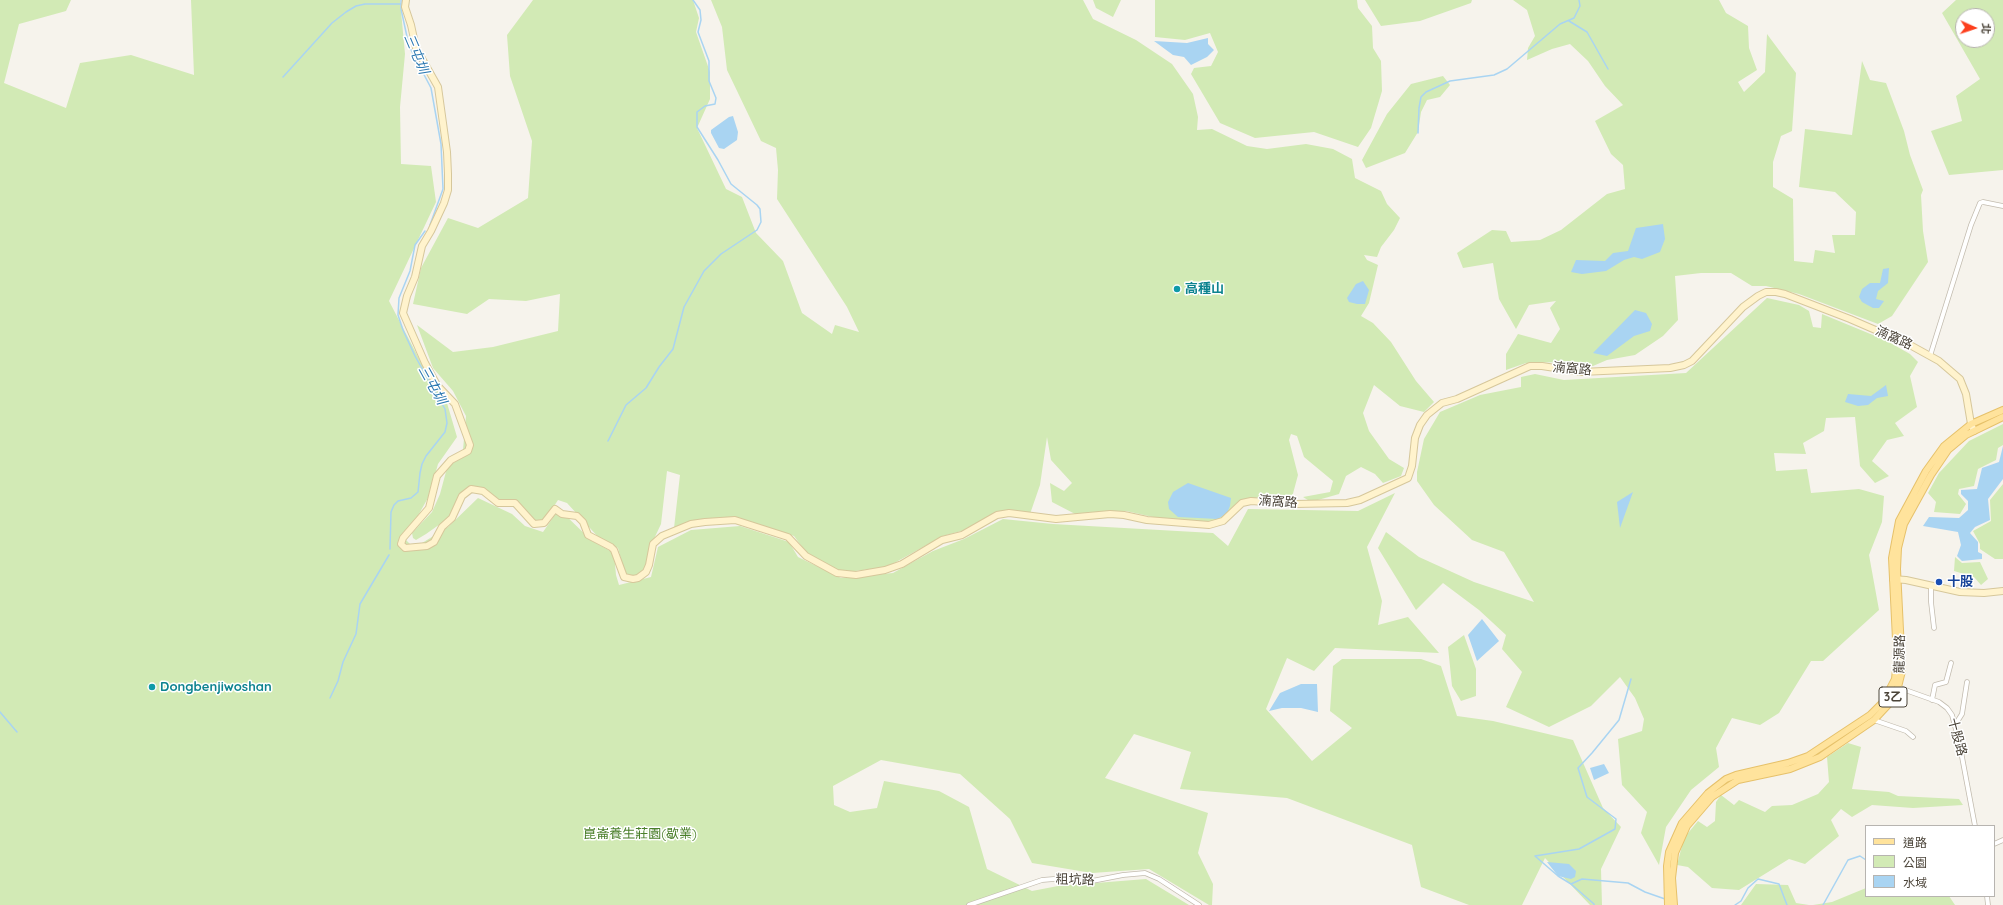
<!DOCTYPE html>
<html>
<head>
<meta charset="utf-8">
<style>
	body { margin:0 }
	#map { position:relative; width:2003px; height:905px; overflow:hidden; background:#f6f3ec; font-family:Quicksand,"Noto Sans TC",sans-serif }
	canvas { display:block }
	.legend { position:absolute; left:1865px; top:825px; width:130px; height:72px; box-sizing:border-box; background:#fff; border:1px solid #b7b4b0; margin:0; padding:5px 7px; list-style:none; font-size:12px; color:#4b4439 }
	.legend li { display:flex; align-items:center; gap:8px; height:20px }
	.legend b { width:20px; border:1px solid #b7b4b0 }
	.north { position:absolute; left:1955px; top:8px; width:40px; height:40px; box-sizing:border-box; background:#fff; border:1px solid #b7b4b0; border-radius:50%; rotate:93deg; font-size:11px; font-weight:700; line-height:16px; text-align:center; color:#4b4439 }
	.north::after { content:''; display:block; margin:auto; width:14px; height:18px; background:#fc3f1d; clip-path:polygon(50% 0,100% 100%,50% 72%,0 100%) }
</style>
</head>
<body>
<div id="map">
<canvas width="2003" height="905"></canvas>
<ul class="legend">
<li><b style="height:5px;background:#ffe39c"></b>道路</li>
<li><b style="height:11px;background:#d2eab5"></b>公園</li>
<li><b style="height:11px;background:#a9d4f2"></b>水域</li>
</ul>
<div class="north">北</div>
</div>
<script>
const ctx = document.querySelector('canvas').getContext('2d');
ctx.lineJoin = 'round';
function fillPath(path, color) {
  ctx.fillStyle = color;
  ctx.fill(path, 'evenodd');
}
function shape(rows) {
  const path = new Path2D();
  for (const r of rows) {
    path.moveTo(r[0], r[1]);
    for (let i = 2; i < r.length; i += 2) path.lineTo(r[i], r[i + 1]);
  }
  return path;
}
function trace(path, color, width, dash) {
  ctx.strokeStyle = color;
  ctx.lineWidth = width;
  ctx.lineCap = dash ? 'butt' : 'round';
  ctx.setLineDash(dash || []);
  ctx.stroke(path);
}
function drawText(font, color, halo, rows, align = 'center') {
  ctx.font = font + ' Quicksand,"Noto Sans TC",sans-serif';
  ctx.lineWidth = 3;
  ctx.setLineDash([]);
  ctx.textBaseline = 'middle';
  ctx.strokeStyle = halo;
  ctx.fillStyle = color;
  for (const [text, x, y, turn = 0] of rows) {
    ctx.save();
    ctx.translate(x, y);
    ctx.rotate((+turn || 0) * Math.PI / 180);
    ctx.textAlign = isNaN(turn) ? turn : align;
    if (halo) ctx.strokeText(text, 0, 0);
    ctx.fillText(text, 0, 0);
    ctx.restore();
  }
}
fillPath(shape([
	[0,0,71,0,66,11,19,24,4,83,66,108,80,63,131,55,194,75,191,0,400,0,405,54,400,107,401,164,431,166,436,202,389,301,427,374,447,403,457,437,438,464,429,496,405,539,414,548,448,527,478,498,512,514,525,526,543,532,559,509,592,541,614,553,616,575,619,585,651,577,658,547,691,530,740,526,789,542,798,557,841,578,893,573,933,551,964,539,1003,519,1053,524,1213,533,1228,546,1248,509,1358,511,1395,493,1367,547,1382,601,1378,625,1408,617,1439,653,1335,648,1314,671,1287,658,1266,709,1312,761,1352,728,1330,711,1333,666,1342,659,1421,659,1441,666,1457,716,1493,721,1573,740,1603,808,1621,827,1601,869,1602,905,1590,905,1545,858,1522,905,1469,905,1421,887,1412,845,1287,798,1180,789,1191,752,1134,734,1105,778,1208,813,1198,853,1213,884,1212,905,1209,905,1149,869,1092,873,1032,863,1010,819,960,774,881,760,833,786,834,805,850,812,877,808,884,781,939,791,969,807,987,869,1032,891,1058,886,1146,879,1189,905,0,905],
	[533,0,693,0,699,18,696,32,710,72,710,99,697,128,726,189,742,197,756,233,783,261,802,313,832,334,835,325,859,332,847,307,777,199,778,170,776,148,761,141,727,70,722,27,711,0,1083,0,1093,19,1136,40,1172,64,1193,94,1198,117,1197,130,1212,129,1247,146,1267,149,1306,144,1333,149,1352,159,1355,178,1381,191,1387,204,1400,218,1394,230,1381,247,1377,257,1364,255,1367,260,1378,265,1369,303,1361,316,1373,323,1391,342,1416,381,1434,402,1424,412,1400,406,1374,385,1363,413,1369,431,1389,459,1404,468,1401,476,1383,483,1375,474,1361,467,1346,476,1339,494,1311,502,1303,497,1330,492,1333,481,1304,457,1297,436,1291,434,1289,440,1298,475,1291,501,1261,497,1239,501,1220,520,1209,522,1162,519,1126,511,1077,515,1052,502,1050,483,1064,491,1072,483,1051,460,1047,437,1040,485,1030,514,998,512,965,530,943,536,887,567,847,572,833,569,808,555,794,536,738,518,700,519,674,528,680,475,667,471,661,524,653,541,644,570,637,577,625,574,618,548,600,539,567,503,558,500,543,523,534,523,523,512,497,499,482,488,470,491,450,517,426,534,416,540,413,538,412,533,432,512,440,494,447,468,463,450,466,416,453,391,433,368,417,325,453,352,493,347,558,331,560,294,526,301,489,299,467,314,413,304,421,268,448,218,478,228,528,198,532,141,510,76,507,35],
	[1093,0,1121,0,1113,17,1096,8],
	[1155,0,1357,0,1358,8,1372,26,1373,48,1381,61,1382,91,1371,128,1358,147,1314,132,1255,138,1220,123,1191,74,1194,68,1211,66,1218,52,1210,33,1185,40,1155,37],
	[1365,0,1472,0,1471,3,1420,21,1381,26],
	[1513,0,1719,0,1726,13,1748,26,1749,48,1757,70,1738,82,1744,92,1765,72,1767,34,1796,73,1792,131,1781,136,1773,162,1773,187,1793,199,1794,261,1813,263,1815,250,1835,253,1832,235,1855,235,1856,212,1835,192,1799,187,1805,129,1852,135,1862,61,1870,80,1886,83,1904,131,1910,155,1923,190,1921,195,1923,231,1928,262,1892,316,1878,324,1799,294,1766,286,1752,286,1731,273,1701,273,1675,276,1678,320,1663,336,1635,355,1607,360,1593,366,1560,362,1526,363,1506,370,1506,354,1518,334,1551,343,1560,329,1550,308,1556,301,1529,305,1516,329,1499,299,1493,263,1463,268,1457,253,1492,230,1506,231,1511,242,1540,240,1561,230,1607,194,1625,189,1623,165,1611,154,1595,121,1623,105,1605,86,1588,61,1570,44,1552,49,1527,60,1528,48,1535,36,1527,10],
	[1956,0,2003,0,2003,170,1949,175,1931,131,1962,121,1956,96,1980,79,1942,13],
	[1963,16,1987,16,1987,40,1963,40],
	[1443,76,1450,85,1440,97,1427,100,1421,112,1418,132,1405,153,1366,168,1362,160,1387,114,1411,84],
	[1767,298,1799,305,1809,311,1813,327,1821,328,1822,314,1885,340,1910,354,1918,362,1910,376,1917,407,1895,423,1904,436,1887,440,1872,461,1889,476,1875,483,1860,466,1855,417,1826,418,1824,431,1803,443,1806,454,1774,453,1776,471,1807,469,1811,493,1859,489,1884,496,1882,522,1869,555,1879,610,1823,661,1811,661,1779,713,1760,725,1732,718,1716,748,1719,767,1691,790,1666,827,1659,865,1641,833,1647,812,1622,785,1618,739,1642,731,1644,719,1635,698,1620,677,1591,706,1549,727,1506,707,1522,672,1502,649,1506,635,1479,610,1443,583,1416,610,1378,548,1386,532,1419,557,1474,582,1534,602,1504,552,1472,540,1434,505,1417,481,1417,472,1424,439,1440,412,1480,395,1521,387,1521,377,1535,374,1564,380,1686,373],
	[2003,424,2003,445,1998,448,1996,460,1978,469,1974,486,1959,489,1958,494,1966,504,1960,514,1934,512,1936,502,1928,493,1939,473,1969,441],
	[2003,484,2003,559,1995,559,1980,549,1980,544,1973,531,1991,521,1990,500],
	[1955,557,1962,563,1980,562,1988,579,1981,585,1974,577,1954,571],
	[1464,635,1476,669,1476,696,1461,701,1452,686,1448,647],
	[1848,743,1861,747,1852,789,1889,792,1898,796,1959,799,1963,805,1913,808,1872,805,1852,817,1841,809,1831,820,1839,836,1805,864,1789,859,1739,890,1712,888,1688,867,1677,865,1684,838,1698,821,1707,827,1715,821,1716,802,1721,795,1734,805,1739,800,1765,812,1772,806,1792,805,1818,794,1829,782,1827,757],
	[1756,884,1788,885,1796,903,1809,905,1741,905],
	[1866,888,1866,896,1949,896,1955,905,1813,905,1832,902]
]), '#d2eab5');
fillPath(shape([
	[1208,38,1208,44,1214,50,1207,57,1191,65,1184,57,1173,55,1154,41,1187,43],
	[733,116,738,132,737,140,724,149,719,148,711,133,711,130,729,117],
	[1663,224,1665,239,1660,252,1642,259,1634,257,1624,260,1606,271,1582,274,1571,272,1576,260,1605,261,1613,253,1628,251,1636,228],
	[1889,268,1888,283,1878,291,1876,299,1884,301,1879,308,1873,308,1862,302,1859,297,1862,289,1870,283,1880,283,1883,269],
	[1363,281,1369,290,1365,304,1357,304,1349,302,1347,298,1356,284],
	[1635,310,1646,313,1652,324,1650,331,1634,336,1607,356,1593,353],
	[1886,385,1888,396,1877,398,1868,405,1858,406,1845,402,1848,394,1871,396],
	[2003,446,2003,479,1988,499,1990,520,1975,527,1970,533,1978,542,1978,552,1982,554,1982,559,1962,561,1957,556,1961,545,1958,532,1923,526,1929,517,1959,518,1968,510,1968,501,1961,494,1961,490,1977,489,1982,468,1999,462],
	[1188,483,1231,498,1230,506,1227,513,1218,519,1178,517,1169,509,1168,502,1173,492],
	[1633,492,1620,528,1617,502],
	[1482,619,1499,641,1477,661,1468,635],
	[1301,684,1317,684,1318,712,1301,708,1282,708,1269,711,1280,693],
	[1604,764,1609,773,1594,780,1590,768],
	[1547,862,1569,864,1576,871,1575,877,1571,879,1558,876]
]), '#a9d4f2');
trace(shape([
	[401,0,401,9,409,46,431,88,441,144,443,189,430,225],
	[1569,21,1587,32,1608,69],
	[283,77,332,23,346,12,356,6,365,4,400,4],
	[1418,133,1419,108,1421,97,1426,92,1450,81,1494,75,1507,69,1560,24,1574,18,1580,6,1579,0],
	[608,441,626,405,646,388,659,367,673,349,684,307,704,271,721,254,757,230,761,222,760,209,757,205,731,184,718,160,697,127,697,112,705,106,715,104,716,98,709,81,709,61,698,32,701,20,700,10,693,0],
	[390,549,391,512,394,505,398,501,411,498,418,492,420,473,422,464,426,456,445,432,447,423,445,409,415,356,403,330,398,315,399,298,410,271,415,245,425,231],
	[330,698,338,681,343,662,356,634,360,604,389,555],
	[0,712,17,732],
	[1571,884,1558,876,1535,856,1579,849,1615,829,1616,819,1587,797,1578,768,1592,753,1619,720,1631,679],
	[1594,905,1594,904,1571,884,1582,879,1628,883,1645,892,1665,899],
	[1735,905,1741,901,1748,888,1758,879,1779,884,1787,905],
	[1823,905,1848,860,1860,856,1866,860]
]), '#a9d4f2', 1.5);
const street = shape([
	[1930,356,1971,225,1980,203,1983,202,2003,206],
	[1931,585,1931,602,1934,628],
	[1897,687,1939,702,1947,708,1952,715,1959,741,1975,826],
	[1932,700,1935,685,1946,682,1951,663],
	[1874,720,1906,731,1913,737],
	[1955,725,1962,714,1967,682],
	[1994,844,2003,840],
	[1987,896,1988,905],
	[969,905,1042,880,1054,879,1087,882,1123,875,1145,873,1159,879,1199,905]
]);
const secondary = shape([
	[406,0,405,7,411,25,416,48,438,87,447,152,448,174,448,190,444,203,431,231,422,246,415,277,407,296,403,313,425,363,437,385,455,404,470,445,468,451,451,460,437,476,429,508,403,538,401,544,405,548,427,546,434,542,442,527,452,518,462,496,471,489,483,491,498,503,515,503,534,524,544,523,555,509,562,514,577,516,583,522,588,535,611,547,614,550,624,577,633,579,638,578,646,572,649,565,653,544,662,536,691,524,705,522,735,520,788,537,806,556,837,573,856,575,885,570,902,564,942,540,962,535,997,515,1009,513,1056,519,1110,514,1124,515,1147,520,1209,525,1223,521,1242,503,1251,501,1295,504,1347,503,1360,500,1408,478,1412,466,1415,438,1420,425,1427,415,1442,403,1457,399,1530,366,1542,366,1581,372,1670,368,1684,365,1692,361,1743,307,1758,296,1766,292,1776,292,1785,294,1850,319,1910,345,1939,361,1960,379,1966,394,1971,424,1974,431],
	[1893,579,1906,580,1960,592,1984,593,2003,591]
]);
const primary = shape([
	[1668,905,1667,866,1669,852,1682,823,1708,793,1726,779,1736,775,1788,763,1808,756,1870,715,1883,702,1895,679,1897,660,1892,558,1899,521,1926,471,1944,446,1971,424,2003,410],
	[1674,905,1672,878,1675,853,1687,826,1712,797,1738,780,1790,769,1820,757,1874,720,1888,705,1898,687,1902,671,1897,569,1898,548,1904,524,1931,475,1948,450,1966,435,2003,417]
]);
trace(street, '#c2bbae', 5.5);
trace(secondary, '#d6c79b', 8);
trace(primary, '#e6c16a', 8);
trace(street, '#fff', 4);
trace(secondary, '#fff3cd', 6);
trace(primary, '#ffe39c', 6);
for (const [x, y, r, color] of [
	[1177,289,4,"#0f9aa8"],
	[1939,582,4,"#1a4fb4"],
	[152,687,4,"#0f9aa8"]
]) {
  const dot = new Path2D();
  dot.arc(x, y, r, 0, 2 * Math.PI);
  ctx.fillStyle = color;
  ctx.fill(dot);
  trace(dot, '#fff', 1.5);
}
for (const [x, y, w] of [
	[1893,697,28]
]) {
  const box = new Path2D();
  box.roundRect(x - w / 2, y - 10, w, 20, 3);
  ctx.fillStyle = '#fff';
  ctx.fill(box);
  trace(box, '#4b4439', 1);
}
drawText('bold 12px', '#4b4439', null, [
	["3乙",1893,697]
]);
drawText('bold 13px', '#0d838f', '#fff', [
	["高種山",1185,289],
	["Dongbenjiwoshan",160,687]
], 'left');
drawText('13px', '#4b4439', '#fff', [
	["湳窩路",1894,338,24],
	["湳窩路",1572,369,5],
	["湳窩路",1278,502,4],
	["龍源路",1900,654,-89],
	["十股路",1957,737,75],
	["粗坑路",1075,880,1]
]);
drawText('bold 13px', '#164399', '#fff', [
	["十股",1947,582]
], 'left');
drawText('13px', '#4a7f2a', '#fff', [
	["崑崙養生莊園(歇業)",640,834]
]);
drawText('italic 14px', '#2e7ab2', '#fff', [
	["三屯圳",416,54,67],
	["三屯圳",432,385,61]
]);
</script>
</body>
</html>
